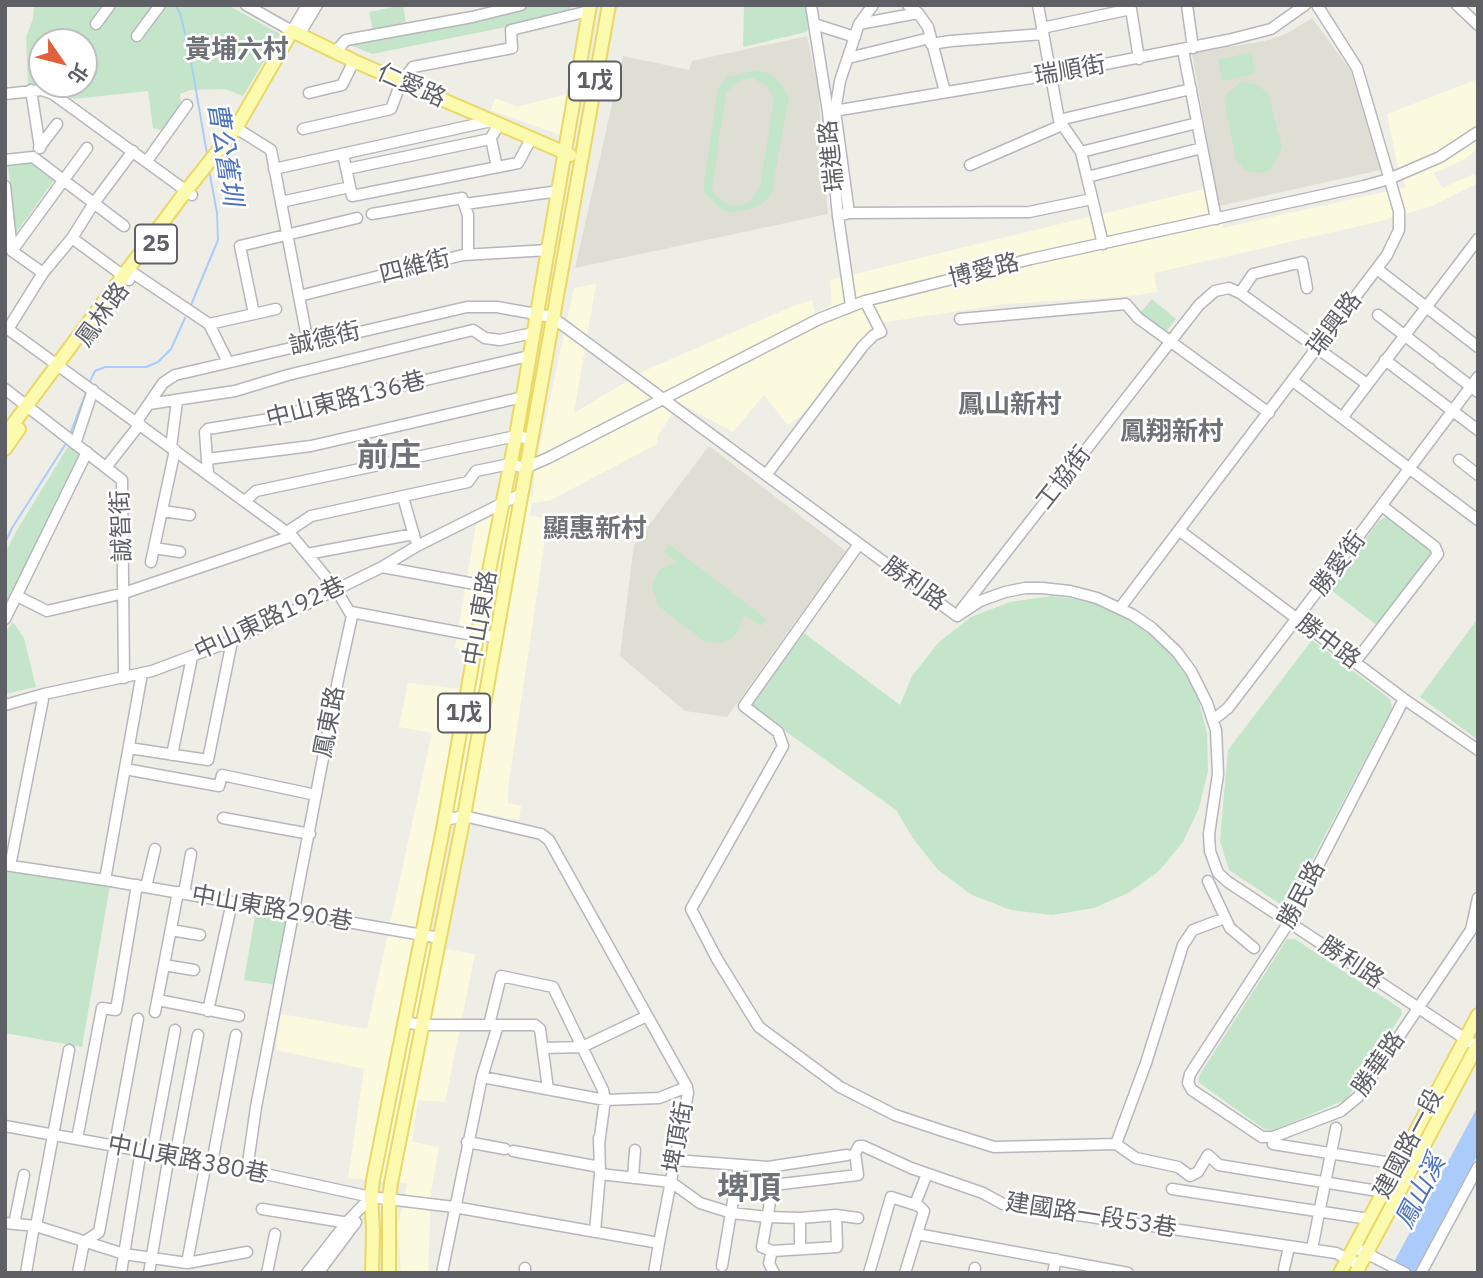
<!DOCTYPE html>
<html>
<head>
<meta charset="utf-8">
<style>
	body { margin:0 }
	#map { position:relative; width:1483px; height:1278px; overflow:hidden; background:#efeee6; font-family:"IBM Plex Sans","Noto Sans TC",sans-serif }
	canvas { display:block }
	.frame { position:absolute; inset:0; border:7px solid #5e6065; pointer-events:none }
	.north { position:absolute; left:28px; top:28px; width:70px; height:70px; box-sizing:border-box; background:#fff; border:2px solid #bfbfc1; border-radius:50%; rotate:125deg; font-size:19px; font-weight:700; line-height:28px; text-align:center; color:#5e6065 }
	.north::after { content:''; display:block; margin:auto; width:24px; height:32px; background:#e0613b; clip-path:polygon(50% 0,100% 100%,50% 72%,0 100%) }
</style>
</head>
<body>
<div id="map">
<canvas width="1483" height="1278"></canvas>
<div class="frame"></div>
<div class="north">北</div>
</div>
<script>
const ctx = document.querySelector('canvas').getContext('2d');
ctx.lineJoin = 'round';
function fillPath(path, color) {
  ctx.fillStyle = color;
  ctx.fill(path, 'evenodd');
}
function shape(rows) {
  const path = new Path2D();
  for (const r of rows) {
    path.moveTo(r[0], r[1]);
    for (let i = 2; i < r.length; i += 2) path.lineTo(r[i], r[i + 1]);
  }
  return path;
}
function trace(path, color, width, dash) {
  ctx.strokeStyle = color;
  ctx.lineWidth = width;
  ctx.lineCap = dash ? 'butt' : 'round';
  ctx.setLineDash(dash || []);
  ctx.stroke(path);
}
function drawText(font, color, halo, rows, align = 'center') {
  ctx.font = font + ' "IBM Plex Sans","Noto Sans TC",sans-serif';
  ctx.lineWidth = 5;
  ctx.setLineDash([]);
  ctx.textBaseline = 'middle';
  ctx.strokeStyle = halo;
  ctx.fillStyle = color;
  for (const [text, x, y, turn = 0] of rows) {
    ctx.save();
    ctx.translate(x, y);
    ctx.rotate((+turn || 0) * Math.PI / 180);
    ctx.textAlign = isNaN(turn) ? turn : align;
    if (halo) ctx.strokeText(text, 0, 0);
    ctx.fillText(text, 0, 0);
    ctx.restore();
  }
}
fillPath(shape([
	[1478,79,1478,148,1465,159,1434,173,1442,188,1474,174,1478,183,1432,206,1381,221,1154,273,1157,292,1130,296,1005,304,885,322,863,339,811,408,788,425,764,395,733,432,680,403,658,435,657,444,551,500,532,503,530,515,548,519,508,789,508,803,521,806,519,820,443,806,418,945,475,954,445,1102,418,1100,412,1142,439,1147,431,1192,428,1273,401,1273,398,1225,407,1183,348,1178,364,1069,276,1050,281,1014,367,1029,432,733,399,727,408,683,462,689,470,651,455,648,476,525,533,495,535,469,574,288,596,284,574,413,646,370,796,305,812,300,815,313,832,305,830,280,1216,186,1223,228,1406,187,1398,168,1387,114],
	[570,93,563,136,491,110,495,98,517,107]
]), '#fcfade');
fillPath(shape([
	[1312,18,1351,71,1380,170,1219,206,1192,53,1264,41,1286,34],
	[807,36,818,89,828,214,575,268,623,56,689,70,692,61],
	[709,446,846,551,727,717,685,711,620,656,634,545]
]), '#dfded4');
fillPath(shape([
	[34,5,228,5,280,34,243,96,225,89,190,90,180,94,181,108,164,131,153,128,148,91,73,99,50,85,44,84,84,84,84,42,42,42,42,84,28,84,26,37,33,19],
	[403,5,406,22,373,31,369,12],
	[535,5,570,5,571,10,526,23,372,54,348,44,462,24],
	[744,5,806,5,810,26,806,32,743,47],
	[1251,52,1255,74,1222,81,1218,60],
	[757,70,770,74,781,84,789,97,772,191,767,200,757,207,732,213,721,209,704,192,704,182,718,88,727,77],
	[753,78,768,87,774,99,760,187,749,202,739,206,729,205,715,195,712,189,726,92,741,80],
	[1241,82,1255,84,1268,93,1282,147,1272,168,1264,173,1247,171,1236,161,1224,99,1229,91],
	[29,161,54,180,16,233,8,165],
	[1152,299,1176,319,1165,333,1140,313],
	[69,445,81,454,5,609,5,553,17,530],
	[1388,516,1432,549,1433,556,1378,626,1328,588,1379,521],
	[670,545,766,619,761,626,743,614,738,632,730,639,721,643,705,642,660,607,652,589,654,579,660,570,676,561,664,552],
	[1052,596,1089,601,1124,615,1155,636,1180,664,1198,697,1207,734,1208,771,1199,808,1183,842,1159,871,1128,893,1094,908,1052,915,1011,910,972,895,938,870,912,837,896,810,750,706,804,633,900,705,912,676,938,643,971,617,1010,602],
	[1478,618,1478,740,1420,697],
	[13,622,24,638,36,687,5,694,5,632],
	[1312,640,1390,699,1392,708,1290,902,1283,906,1229,870,1220,841,1228,750],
	[5,870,110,885,82,1047,5,1033],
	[256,910,283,915,288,922,277,985,244,980],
	[1287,939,1295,939,1401,1009,1402,1014,1347,1099,1274,1130,1264,1129,1198,1082,1200,1074]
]), '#c4e5c9');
fillPath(shape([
	[1478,1106,1478,1154,1414,1273,1388,1273]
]), '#abccfa');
trace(shape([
	[175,5,180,13,189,50,207,154],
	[191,305,218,240,217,213,209,170],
	[90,381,95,371,105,367,146,367,158,362,171,349,185,318],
	[70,434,87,390],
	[5,543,12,528,65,445]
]), '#abccfa', 2);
const minor = shape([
	[246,5,292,31,307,5],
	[811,5,828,112,838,216,851,306],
	[908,5,918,13,928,27,945,92],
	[1038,5,1059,120,1081,152,1103,244],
	[1187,5,1193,48],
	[1457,5,1478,25],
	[96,24,110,5],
	[814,24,855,37],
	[859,24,918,13],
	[1042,28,1131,9,1139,59],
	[299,35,317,5],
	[137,36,160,5],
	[931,44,951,41,1043,34],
	[1183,50,1216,219],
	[335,52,346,40,472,17,521,5],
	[848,58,930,38],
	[31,90,40,148],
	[309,93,342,85,354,61],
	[5,94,42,90,53,94,192,195],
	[828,112,1049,75,1228,40,1271,29,1305,5],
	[1059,120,1191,89],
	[236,128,271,150,308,343],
	[303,129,391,109,401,82,413,67,512,48,511,30,589,11],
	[491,139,497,167],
	[39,148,57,124],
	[1081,152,1197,123],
	[343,154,352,196,518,163,531,139],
	[5,160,33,157,124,226],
	[147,161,187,105],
	[970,165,1062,125],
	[274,169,491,121],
	[347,169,490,139,499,125],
	[1087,177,1202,148],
	[5,186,12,251,43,273],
	[281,202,350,187],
	[465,204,559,191],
	[849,213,835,111,840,81,859,24,873,5],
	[372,214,462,198,468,215,468,254],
	[838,216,849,213,1029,212,1092,199],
	[72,238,129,280],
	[12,251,87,148],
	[127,269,209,324,228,362],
	[1377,269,1478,347],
	[1240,293,1253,274,1302,262,1307,288],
	[299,296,463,255,549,250],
	[254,314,276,309],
	[1378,315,1434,358],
	[960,319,1126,304,1138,318,1269,413],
	[209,324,254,314,240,246,357,218],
	[5,327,292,536,335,588,352,616,338,680,256,1107,247,1170],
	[8,329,43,273,72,238,94,203,133,151],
	[1385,360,1478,430],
	[1439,362,1478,392],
	[1293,381,1478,520],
	[5,389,122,480,124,678],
	[149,404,235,391,288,375,473,330,485,338,500,340,533,333],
	[1342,418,1478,239],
	[137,421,163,383,175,375,467,307,497,307,552,317,957,616,980,601,1005,592,1025,588,1042,588,1070,591,1097,598,1133,615,1152,628,1177,652,1191,671,1207,703,1216,730,1218,774,1209,834,1210,851,1218,873,1228,882,1470,1042],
	[75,444,93,390],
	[171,447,177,401],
	[207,459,311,446,523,397],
	[1459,460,1478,475],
	[107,466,140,424],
	[208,474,205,432,208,429,294,415,301,409,529,356],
	[766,475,863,346,874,335,881,332,865,301],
	[403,497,415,539],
	[245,501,256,491,516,436,531,439],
	[162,511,190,515],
	[1180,531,1404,699,1478,750],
	[287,532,311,516,468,482,476,471,510,464,525,468,548,458,819,319,865,301,1031,259,1364,186,1389,179,1440,157,1478,132],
	[859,544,744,706,778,732,783,746,691,909,717,959,759,1027,840,1087,895,1115,943,1131,994,1147,1116,1144,1146,1063,1183,945,1193,930,1225,918],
	[154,548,180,552],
	[307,554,414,534],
	[151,562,175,450],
	[382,567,486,586],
	[17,596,47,611,124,593,292,536],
	[1120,608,1387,255,1399,230,1399,211,1357,68,1317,5],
	[961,610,1199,305,1215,291,1229,288,1240,293,1367,384],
	[351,612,478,636,497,636],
	[5,619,87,452],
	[1355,662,1438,554,1435,547,1382,506],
	[1404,699,1289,922,1190,1074,1188,1083,1192,1090,1262,1137,1273,1137,1341,1111,1358,1097,1471,930,1478,898],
	[5,705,44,694,152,671,232,641,382,567,417,546,521,494],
	[1213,720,1228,708,1297,618,1478,377],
	[129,748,208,760,232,641],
	[172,755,192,657],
	[125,769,219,786,222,775,316,795],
	[223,818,310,834],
	[5,865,105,880,440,938],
	[10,866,44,694],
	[105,880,142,673],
	[1208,881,1230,928,1254,948],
	[146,887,155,849],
	[184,893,191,854],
	[171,930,200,935],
	[164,965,194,970],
	[158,1000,239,1016],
	[208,1011,232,902],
	[155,1012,178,892],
	[405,1022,421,1025,535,1025,540,1029,548,1089],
	[489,1025,501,976,553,987,603,1090,605,1100,599,1144],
	[543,1048,582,1047,647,1016],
	[482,1077,605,1100,659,1098,687,1087],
	[5,1126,247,1170,371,1197,454,1207,659,1243,688,1093,687,1087,549,840,541,834,464,816,445,820],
	[77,1139,102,1008,116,1010,137,885],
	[467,1142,505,1149],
	[1116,1144,1136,1158,1178,1167,1190,1176,1198,1172,1208,1155,1219,1165,1384,1192],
	[1273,1144,1398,1164],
	[513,1151,600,1167],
	[152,1152,175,1030],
	[175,1157,198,1035],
	[675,1160,768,1167,847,1155],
	[212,1163,236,1035],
	[600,1174,671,1182,700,1203,732,1213,767,1217,800,1218,836,1215,858,1218],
	[633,1178,635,1150],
	[1172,1189,1369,1219],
	[915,1204,927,1174],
	[262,1209,355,1224],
	[836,1215,837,1247,772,1251,762,1247,773,1185,858,1175,855,1153,859,1146,863,1146,911,1168,983,1193,1003,1204,1336,1253,1360,1265],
	[800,1218,800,1249],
	[5,1223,36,1226,124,1254,187,1263,247,1252],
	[14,1224,24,1175],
	[36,1226,69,1050],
	[595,1232,600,1174,599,1138],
	[917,1234,1128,1273],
	[1354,1247,1405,1273],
	[1312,1249,1336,1128],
	[772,1251,769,1263,774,1273],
	[187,1263,206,1162],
	[722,1266,739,1165],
	[1284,1269,1289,1247],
	[26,1273,34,1226],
	[78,1273,84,1242,99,1232,138,1019],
	[121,1273,141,1150],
	[149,1273,169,1155],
	[267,1273,275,1234],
	[307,1273,347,1222,371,1197],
	[318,1273,356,1222],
	[442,1273,482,1077,498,1025],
	[525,1273,525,1268],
	[654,1273,659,1243],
	[869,1273,891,1197,919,1206,924,1211,905,1273],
	[974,1273,975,1268],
	[1053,1273,1056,1259],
	[1421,1273,1478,1167]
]);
const major = shape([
	[5,435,186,191,236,128,292,31,354,61,570,155],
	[5,449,19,429],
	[372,1273,373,1230,371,1197,373,1180,443,829,486,586,516,436,590,5],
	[389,1273,389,1200,391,1183,464,816,609,5],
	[1340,1273,1478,1015],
	[1356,1273,1478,1044]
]);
trace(minor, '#b6b7bc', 13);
trace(major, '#ead864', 16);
trace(minor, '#fff', 10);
trace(major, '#fbfaaf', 12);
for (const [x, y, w] of [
	[595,81,52],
	[156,244,42],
	[464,713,52]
]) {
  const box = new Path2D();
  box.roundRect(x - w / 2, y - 19.5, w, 39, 5);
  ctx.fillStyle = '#fff';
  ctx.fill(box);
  trace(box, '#5e6065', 2);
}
drawText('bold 23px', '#5e6065', null, [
	["1戊",595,81],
	["25",156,244],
	["1戊",464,713]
]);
drawText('24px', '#5e6065', '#fff', [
	["瑞順街",1070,71,-10],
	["仁愛路",411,86,24],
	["瑞進路",832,156,-96],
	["四維街",415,267,-14],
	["博愛路",984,271,-14],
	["鳳林路",103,315,-54],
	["瑞興路",1335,324,-53],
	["誠德街",325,339,-13],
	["中山東路136巷",346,400,-14],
	["工協街",1064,478,-52],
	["誠智街",122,526,-92],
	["勝愛街",1339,564,-53],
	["勝利路",914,584,36],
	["中山東路",481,618,-80],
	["中山東路192巷",270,619,-25],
	["勝中路",1328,642,37],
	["鳳東路",330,722,-79],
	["勝民路",1302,895,-62],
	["中山東路290巷",272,909,10],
	["勝利路",1351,963,34],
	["勝華路",1379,1064,-55],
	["埤頂街",679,1137,-80],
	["建國路一段",1409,1144,-62],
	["中山東路380巷",188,1160,11],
	["建國路一段53巷",1091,1216,9]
]);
drawText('bold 26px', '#6f7277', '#fff', [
	["黃埔六村",237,50],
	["鳳山新村",1010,405],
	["鳳翔新村",1172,432],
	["顯惠新村",595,529]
]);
drawText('italic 26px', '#4d73be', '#fff', [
	["曹公舊圳",224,154,81],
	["鳳山溪",1421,1192,-63]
]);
drawText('bold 32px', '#6f7277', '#fff', [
	["前庄",389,457],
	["埤頂",749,1190]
]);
</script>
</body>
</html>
